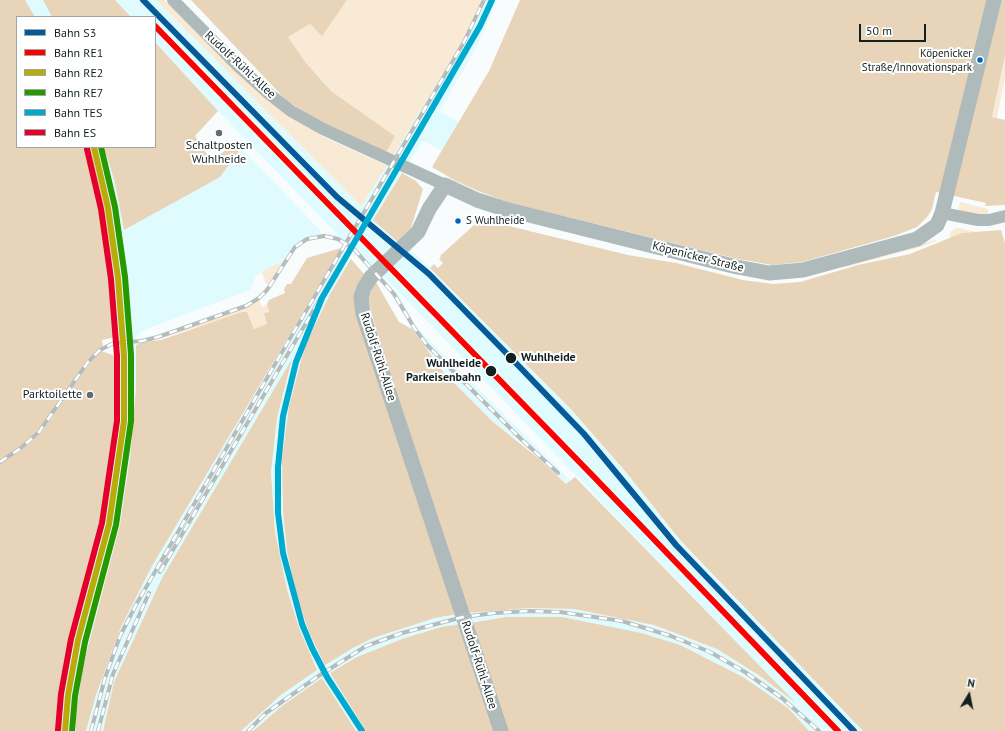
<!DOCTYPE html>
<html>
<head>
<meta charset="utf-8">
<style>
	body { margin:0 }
	#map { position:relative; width:1005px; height:731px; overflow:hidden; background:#f8fcfc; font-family:"PT Sans",sans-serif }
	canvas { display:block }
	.legend { position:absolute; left:16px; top:16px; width:140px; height:132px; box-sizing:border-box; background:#fff; border:1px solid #a0a6a6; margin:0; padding:5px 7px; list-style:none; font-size:12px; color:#122021 }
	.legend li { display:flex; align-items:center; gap:8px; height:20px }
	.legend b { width:20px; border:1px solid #a0a6a6 }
	.north { position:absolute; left:949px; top:675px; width:40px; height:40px; -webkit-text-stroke:3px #fff; paint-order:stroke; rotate:10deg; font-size:11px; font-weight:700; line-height:16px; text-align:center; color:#122021 }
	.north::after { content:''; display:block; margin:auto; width:14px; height:18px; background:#122021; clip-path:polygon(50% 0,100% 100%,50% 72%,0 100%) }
	.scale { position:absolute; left:859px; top:24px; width:67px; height:18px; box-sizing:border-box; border:2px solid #122021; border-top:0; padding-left:5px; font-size:12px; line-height:14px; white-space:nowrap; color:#122021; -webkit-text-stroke:3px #fff; paint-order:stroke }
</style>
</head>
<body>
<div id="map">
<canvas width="1005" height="731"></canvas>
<ul class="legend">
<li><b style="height:5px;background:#055a99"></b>Bahn S3</li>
<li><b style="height:5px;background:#f00"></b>Bahn RE1</li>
<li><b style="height:5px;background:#b8ab0a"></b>Bahn RE2</li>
<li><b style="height:5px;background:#269900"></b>Bahn RE7</li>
<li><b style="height:5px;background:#00a9ce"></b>Bahn TES</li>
<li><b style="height:5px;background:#e4002b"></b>Bahn ES</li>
</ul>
<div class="north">N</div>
<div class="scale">50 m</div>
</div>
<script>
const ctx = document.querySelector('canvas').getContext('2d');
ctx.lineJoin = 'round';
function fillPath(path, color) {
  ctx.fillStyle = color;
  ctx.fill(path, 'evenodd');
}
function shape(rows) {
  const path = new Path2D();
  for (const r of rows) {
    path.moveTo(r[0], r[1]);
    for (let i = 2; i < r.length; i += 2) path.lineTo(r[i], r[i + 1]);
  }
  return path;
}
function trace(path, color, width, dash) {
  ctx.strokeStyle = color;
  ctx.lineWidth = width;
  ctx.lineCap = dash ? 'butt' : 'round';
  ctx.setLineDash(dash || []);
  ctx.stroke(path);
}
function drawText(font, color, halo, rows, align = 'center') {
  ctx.font = font + ' "PT Sans",sans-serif';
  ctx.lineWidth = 4;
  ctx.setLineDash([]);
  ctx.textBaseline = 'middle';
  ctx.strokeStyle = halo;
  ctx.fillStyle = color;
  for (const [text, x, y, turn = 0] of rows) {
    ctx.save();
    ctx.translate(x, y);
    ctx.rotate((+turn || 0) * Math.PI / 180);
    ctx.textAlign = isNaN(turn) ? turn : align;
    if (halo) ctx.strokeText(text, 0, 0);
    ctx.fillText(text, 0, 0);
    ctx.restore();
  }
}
fillPath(shape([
	[25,0,43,0,52,17,35,17],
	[114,0,156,0,361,206,463,40,482,0,497,0,479,42,440,111,459,122,443,151,423,141,374,218,438,274,569,407,625,471,681,541,863,731,809,731,788,708,743,677,679,645,441,627,402,639,357,657,330,673,366,731,356,731,322,678,282,706,253,731,241,731,282,694,317,669,299,628,287,589,275,532,271,472,277,418,292,361,114,682,103,731,86,731,96,695,121,627,152,566,341,248,351,259,330,294,305,346,289,406,282,459,283,511,287,551,297,598,309,632,353,648,373,638,435,618,484,610,528,608,574,609,654,625,717,649,757,674,793,701,371,263,400,297,417,328,570,480,566,484,529,449,492,421,444,373,418,338,389,291,348,247,334,239,320,238,306,242,295,250,272,288,250,306,155,340,136,343,136,388,130,457,120,525,99,598,76,715,76,731,59,731,59,707,75,620,102,523,114,448,118,395,117,344,107,348,108,343,116,340,111,235,91,147,104,147,115,183,220,177,241,148,321,231,320,233,338,235,218,111,155,42,155,17,131,17],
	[281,261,268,285,263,291,249,302,160,334,136,339,136,336,146,329,250,290,256,276]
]), '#e0fbfe');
fillPath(shape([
	[156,0,164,0,185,18,282,111,324,137,387,166,361,206],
	[347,0,482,0,463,40,393,156,386,153,395,136,331,91,306,63,288,37,310,24,322,35],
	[1005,56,1005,77,997,118,992,117],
	[960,202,988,209,988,214,979,214,961,211,959,209],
	[956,228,958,228,976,232,962,233,950,239,950,232],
	[935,240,937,241,917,248,841,268,844,265],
	[282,261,275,275,268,285,265,282,262,272],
	[259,300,262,307,267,304,269,312,268,324,254,329,247,312,155,340,241,310]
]), '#f9ead5');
fillPath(shape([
	[0,0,25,0,35,17,17,17,17,147,91,147,92,150,111,235,116,337,102,340,103,346,87,360,38,431,21,446,0,460],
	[43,0,115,0,131,17,52,17],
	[191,0,347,0,322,36,310,24,288,37,306,63,331,91,395,136,386,153,325,125,286,100],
	[520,0,1005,0,1005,56,992,117,1005,120,1005,205,985,206,986,203,936,192,932,209,928,216,917,227,894,236,802,262,772,265,738,259,507,202,478,191,454,180,432,167,489,71],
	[155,42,218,111,195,136,211,161,227,149,241,148,220,177,124,230,115,183,104,147,155,147],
	[402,173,416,181,423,189,411,228,398,242,373,220],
	[484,220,628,255,676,263,743,280,773,284,800,282,858,265,910,254,962,233,1001,230,1005,243,1005,731,863,731,681,541,625,471,569,407,430,268,434,264,438,268,443,263,439,259,441,257,440,256,474,225],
	[341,248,152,566,121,627,96,695,86,731,76,731,76,715,83,666,120,525,130,457,136,388,136,345,142,342,161,340,242,312,247,312,254,329,267,324,264,313,269,312,267,304,269,300,285,293,284,289,287,284,291,284,307,258],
	[351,259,365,275,357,286,458,614,435,618,373,638,353,648,325,665,309,632,297,598,287,551,283,511,282,459,289,406,305,346,330,294],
	[376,282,399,322,412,329,444,373,492,421,538,458,566,484,575,477,796,703,757,674,717,649,654,625,574,609,528,608,467,613,392,382,371,311,368,297],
	[101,351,113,355,117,360,118,395,114,448,102,523,75,620,59,707,59,731,0,731,0,464,22,450,41,433,90,363],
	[292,359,277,418,271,472,275,532,287,589,299,628,317,670,282,694,241,731,103,731,114,682,162,578],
	[506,617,562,617,641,633,680,645,743,677,788,708,809,731,507,731,471,623],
	[461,624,497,731,366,731,330,673,357,657,402,639,441,627],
	[322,678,356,731,253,731,282,706]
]), '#e8d4b9');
trace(shape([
	[173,0,238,66,268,93,291,111,323,129,445,185],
	[942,213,978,220,989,220,1005,216]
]), '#aeb9ba', 12);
trace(shape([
	[501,731,363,314,361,297,364,288,371,277,418,232,429,209,445,185,477,200,505,209,737,267,769,273,803,270,917,239,937,225,942,213,994,0]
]), '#afbbbb', 15);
const rail = shape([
	[0,462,21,448,39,432,88,362,100,350,114,343,142,341,158,337,246,306,259,298,267,290,295,247,307,239,324,236,338,239,353,248,394,294,415,329,426,344,521,439,558,473],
	[160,572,343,260],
	[91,731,105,678,120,636,137,603,282,352,464,42,484,0],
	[98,731,113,674,149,593],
	[248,731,266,713,317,677,366,646,402,633,463,617,494,613,528,611,560,612,622,621,671,636,710,652,745,672,782,698,819,731]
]);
trace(rail, '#b6bcbc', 4);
trace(rail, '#fff', 2.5, [8]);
trace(shape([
	[143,0,337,197,429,274,512,359,584,434,676,545,854,731]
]), '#055a99', 6);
trace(shape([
	[155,26,594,477,838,731]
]), '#f00', 6);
trace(shape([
	[65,731,68,695,78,640,109,524,124,421,124,356,118,278,108,208,94,147]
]), '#b8ab0a', 6);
trace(shape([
	[72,731,75,696,85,642,116,525,131,421,131,355,125,277,115,207,101,147]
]), '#269900', 6);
trace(shape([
	[362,731,327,677,312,648,302,624,283,553,278,513,278,467,283,416,296,362,322,298,480,26,492,0]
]), '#00a9ce', 6);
trace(shape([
	[58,730,61,694,71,639,102,523,117,421,117,356,111,279,101,209,87,149]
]), '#e4002b', 6);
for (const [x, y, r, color] of [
	[980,60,3.5,"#0065bd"],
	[219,133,4,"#626d6e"],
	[458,221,3.5,"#0065bd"],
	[511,358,6,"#122021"],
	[491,371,6,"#122021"],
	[90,395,4,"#626d6e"]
]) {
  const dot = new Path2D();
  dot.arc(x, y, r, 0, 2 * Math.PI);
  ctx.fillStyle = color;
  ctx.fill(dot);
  trace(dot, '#fff', 1.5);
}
drawText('11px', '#122021', '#fff', [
	["Köpenicker",972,54],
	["Straße/Innovationspark",972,68],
	["S Wuhlheide",466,221,"left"]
], 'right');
drawText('12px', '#122021', '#fff', [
	["Rudolf-Rühl-Allee",240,65,43],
	["Köpenicker Straße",698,257,14],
	["Rudolf-Rühl-Allee",378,357,72],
	["Rudolf-Rühl-Allee",479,665,72]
]);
drawText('12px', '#122021', '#fff', [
	["Schaltposten",219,146],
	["Wuhlheide",219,160],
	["Parktoilette",82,395,"right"]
]);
drawText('bold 12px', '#122021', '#fff', [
	["Wuhlheide",521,358],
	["Wuhlheide",481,364,"right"],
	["Parkeisenbahn",481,378,"right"]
], 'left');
</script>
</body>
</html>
